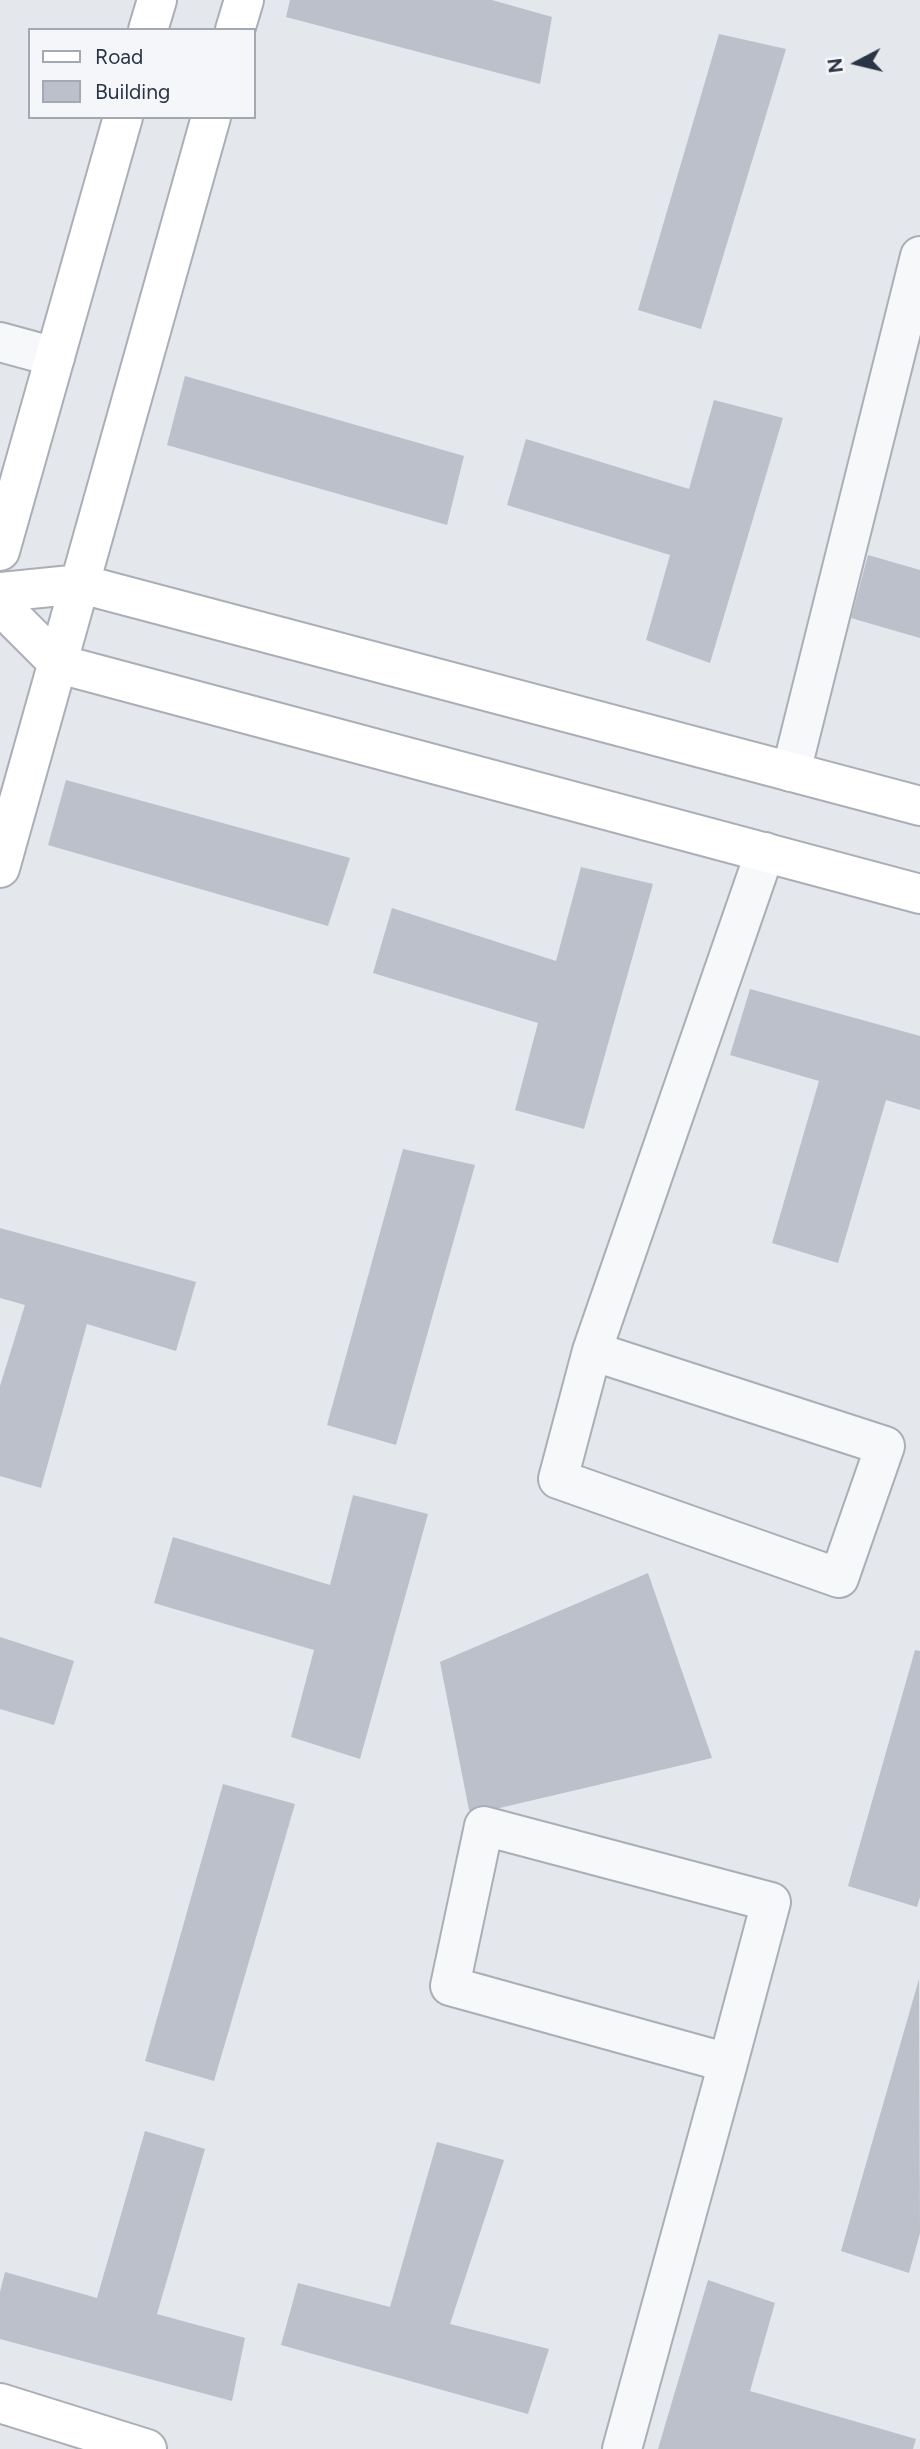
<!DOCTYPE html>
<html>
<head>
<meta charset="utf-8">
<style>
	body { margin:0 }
	#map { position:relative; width:920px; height:2449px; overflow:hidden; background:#e4e7ec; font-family:Figtree,sans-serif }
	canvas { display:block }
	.legend { position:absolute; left:28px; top:28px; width:228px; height:91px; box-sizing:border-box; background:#f4f6f9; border:2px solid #a4a8b1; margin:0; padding:9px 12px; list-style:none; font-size:21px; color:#2b3445 }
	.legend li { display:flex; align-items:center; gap:14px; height:35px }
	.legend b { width:35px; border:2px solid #a4a8b1 }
	.north { position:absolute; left:822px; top:28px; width:70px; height:70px; -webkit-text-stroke:5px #f4f6f9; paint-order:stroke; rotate:263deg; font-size:19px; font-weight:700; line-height:28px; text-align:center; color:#2b3445 }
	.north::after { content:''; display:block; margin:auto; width:24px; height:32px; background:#2b3445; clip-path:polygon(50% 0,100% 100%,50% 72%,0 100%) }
</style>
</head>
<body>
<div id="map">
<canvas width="920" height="2449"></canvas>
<ul class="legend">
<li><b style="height:9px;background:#fff"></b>Road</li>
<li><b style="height:19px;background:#bbc0ca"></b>Building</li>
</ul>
<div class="north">N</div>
</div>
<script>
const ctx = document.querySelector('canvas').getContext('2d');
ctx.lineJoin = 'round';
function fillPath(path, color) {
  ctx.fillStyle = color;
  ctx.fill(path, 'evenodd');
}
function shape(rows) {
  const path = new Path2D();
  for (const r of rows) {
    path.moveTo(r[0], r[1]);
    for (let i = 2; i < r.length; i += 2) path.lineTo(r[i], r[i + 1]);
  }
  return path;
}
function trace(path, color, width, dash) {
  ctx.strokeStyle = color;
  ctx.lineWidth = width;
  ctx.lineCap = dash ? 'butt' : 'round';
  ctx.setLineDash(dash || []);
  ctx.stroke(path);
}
fillPath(shape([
	[290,0,492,0,552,17,540,84,286,17],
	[719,34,786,49,701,329,638,310],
	[185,376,464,456,447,525,167,445],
	[714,400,783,418,710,663,646,640,670,555,507,505,526,439,689,489],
	[868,555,920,570,920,638,851,618],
	[66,780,350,858,328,926,48,845],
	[581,867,653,884,584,1129,515,1110,538,1023,373,973,392,908,556,961],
	[750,989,920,1036,920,1110,886,1100,838,1263,772,1243,819,1081,730,1055],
	[403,1149,475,1165,396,1445,327,1425],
	[0,1228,196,1282,176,1351,87,1324,41,1488,0,1476,0,1386,25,1305,0,1298],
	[353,1495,428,1514,360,1759,291,1737,314,1650,154,1603,173,1537,330,1585],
	[648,1573,712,1758,470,1815,440,1662],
	[0,1637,74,1661,54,1725,0,1709],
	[915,1650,920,1651,920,1897,917,1907,848,1886],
	[223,1784,295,1804,214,2081,145,2061],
	[919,1979,920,2233,909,2273,841,2251],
	[145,2131,205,2149,157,2314,245,2338,232,2401,0,2339,0,2292,5,2272,97,2298],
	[437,2142,504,2160,450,2324,549,2349,528,2414,281,2345,298,2283,390,2307],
	[708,2280,775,2303,750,2391,916,2439,913,2449,658,2449]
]), '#bbc0ca');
const street = shape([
	[0,342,55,357],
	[791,772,920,256],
	[592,1351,885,1446,839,1578,558,1479,592,1351,765,852],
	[622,2449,728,2063,771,1902,484,1826,450,1986,728,2063]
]);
const secondary = shape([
	[148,30,157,0],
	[235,30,244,0],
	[0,551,123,117],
	[0,592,81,584,920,806],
	[0,605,59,664,920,894],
	[0,868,211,117],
	[0,2403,147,2449]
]);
trace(street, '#a9aeb7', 42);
trace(secondary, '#a9aeb7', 42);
trace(street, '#f7f8fa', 38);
trace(secondary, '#fff', 38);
</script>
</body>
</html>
